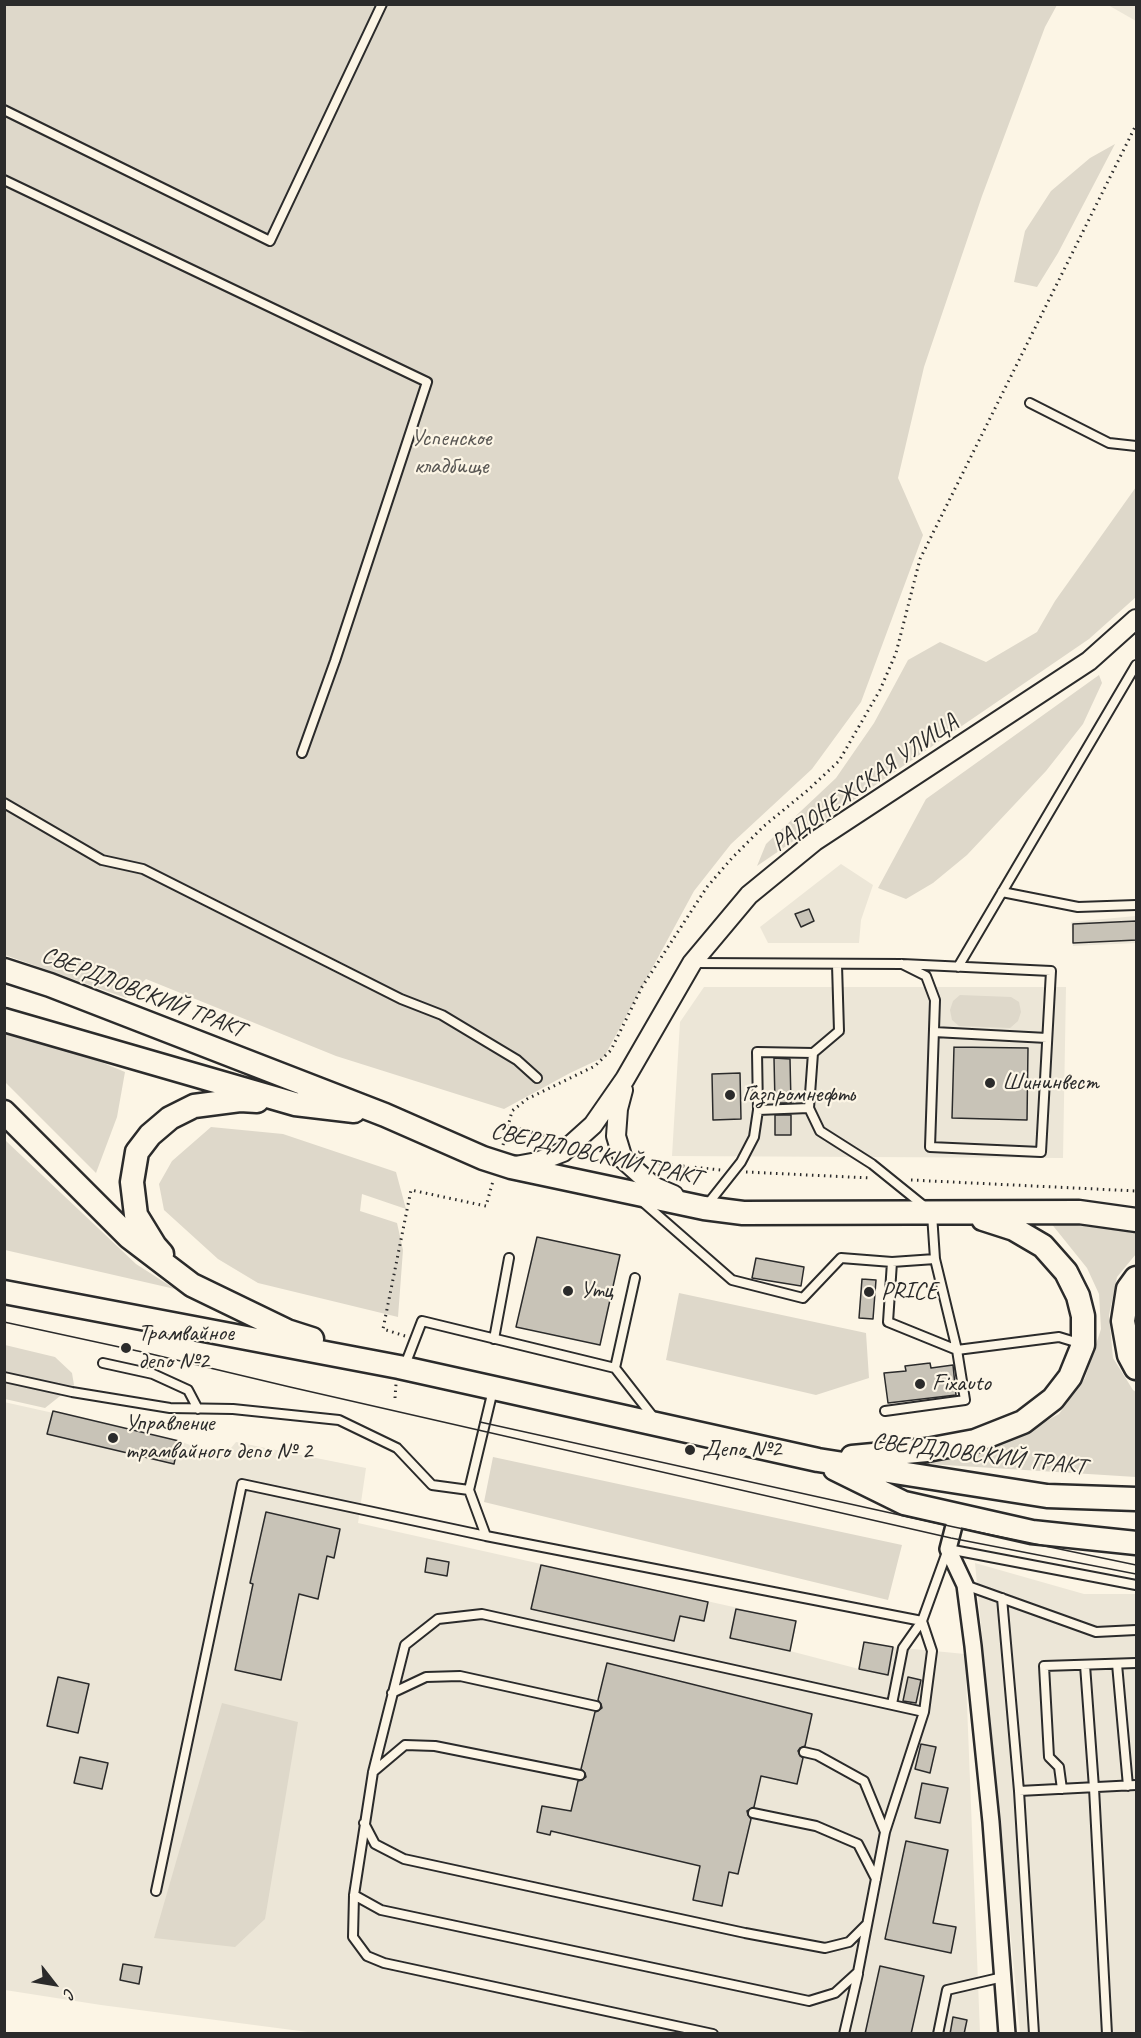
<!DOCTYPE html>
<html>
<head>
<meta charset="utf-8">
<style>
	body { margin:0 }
	#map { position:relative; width:1141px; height:2038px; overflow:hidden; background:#fcf5e5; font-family:Caveat,sans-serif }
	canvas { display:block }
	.frame { position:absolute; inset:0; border:6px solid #2b2b2b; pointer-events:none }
	.north { position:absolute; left:24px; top:1954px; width:60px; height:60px; -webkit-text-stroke:4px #fcf5e5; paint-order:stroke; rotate:121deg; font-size:16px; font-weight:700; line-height:24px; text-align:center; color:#2b2b2b }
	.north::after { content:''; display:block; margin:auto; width:21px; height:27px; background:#2b2b2b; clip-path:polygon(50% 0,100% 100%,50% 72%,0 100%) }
</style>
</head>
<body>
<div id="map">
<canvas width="1141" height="2038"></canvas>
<div class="frame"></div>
<div class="north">С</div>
</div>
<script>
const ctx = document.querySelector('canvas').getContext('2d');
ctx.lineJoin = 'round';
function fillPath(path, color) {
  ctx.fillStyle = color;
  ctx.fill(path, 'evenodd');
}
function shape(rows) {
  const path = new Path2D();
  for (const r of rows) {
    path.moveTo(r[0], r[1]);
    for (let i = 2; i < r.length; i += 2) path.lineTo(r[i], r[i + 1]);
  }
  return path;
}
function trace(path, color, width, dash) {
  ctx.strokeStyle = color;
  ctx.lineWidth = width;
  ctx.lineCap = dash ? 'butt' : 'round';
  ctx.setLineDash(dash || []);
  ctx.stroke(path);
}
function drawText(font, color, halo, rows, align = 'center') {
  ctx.font = font + ' Caveat,sans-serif';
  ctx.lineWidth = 4.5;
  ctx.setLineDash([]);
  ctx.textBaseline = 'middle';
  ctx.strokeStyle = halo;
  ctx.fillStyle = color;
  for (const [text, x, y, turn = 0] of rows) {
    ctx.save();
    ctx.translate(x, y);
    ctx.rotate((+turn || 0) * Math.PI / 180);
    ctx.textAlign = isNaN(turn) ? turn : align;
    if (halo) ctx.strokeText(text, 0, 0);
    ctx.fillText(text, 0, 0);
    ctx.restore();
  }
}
fillPath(shape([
	[1108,5,1136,5,1136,21],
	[841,864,873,885,861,920,859,943,768,943,760,927],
	[1136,916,1136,943,1073,946,1071,922],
	[704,987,1066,987,1063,1158,672,1156,680,1022],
	[4,1402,179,1441,207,1451,226,1454,236,1442,366,1468,358,1523,796,1621,790,1651,859,1669,864,1642,893,1647,965,1654,980,2033,323,2034,101,2005,5,1990],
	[975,1563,1084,1594,1136,1594,1136,2033,1020,2033]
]), '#ece6d7');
fillPath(shape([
	[4,5,1057,5,1045,27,982,196,924,367,898,478,923,535,861,702,812,769,731,844,694,891,604,1057,570,1073,504,1109,336,1056,146,979,126,998,5,955],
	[1115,144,1058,253,1037,287,1014,282,1025,231,1051,191,1090,158],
	[1136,487,1136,597,1089,639,757,866,766,844,836,778,874,723,908,660,940,642,986,662,1037,632,1055,601],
	[1099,675,1102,683,1083,724,1046,771,967,855,933,883,906,899,878,888,926,799],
	[960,995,1011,997,1019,1002,1021,1012,1018,1021,1010,1028,959,1026,952,1020,950,1010,953,1001],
	[4,1033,96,1060,125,1072,117,1117,96,1173,5,1082],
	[211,1127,283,1134,396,1172,406,1209,362,1194,360,1211,397,1223,403,1250,398,1317,258,1283,218,1259,164,1210,159,1184,172,1161],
	[5,1140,136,1264,175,1289,5,1250],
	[1050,1222,1136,1232,1136,1254,1117,1277,1109,1315,1113,1358,1133,1390,1136,1392,1136,1477,929,1464,921,1459,1004,1444,1059,1414,1085,1378,1101,1329,1099,1294,1087,1268],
	[679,1293,866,1333,869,1378,816,1395,666,1360],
	[5,1345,55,1357,72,1373,74,1385,45,1408,5,1399],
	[493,1457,902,1545,888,1600,484,1502],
	[222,1703,298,1722,265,1919,235,1947,154,1938]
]), '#ded8ca');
const building = shape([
	[809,909,814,921,801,927,795,914,809,909],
	[1137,921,1137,940,1073,943,1073,924,1137,921],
	[954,1047,1028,1048,1027,1120,952,1118,954,1047],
	[774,1058,790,1059,791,1103,775,1103,774,1058],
	[740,1073,741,1119,713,1120,712,1074,740,1073],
	[775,1115,791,1115,791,1135,775,1135,775,1115],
	[537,1237,620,1255,600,1345,516,1327,537,1237],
	[756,1258,804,1267,801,1286,752,1278,756,1258],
	[862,1279,876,1280,873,1319,859,1318,862,1279],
	[930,1363,931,1368,953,1365,956,1395,888,1403,884,1373,906,1371,905,1366,930,1363],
	[53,1411,179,1441,174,1464,47,1434,53,1411],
	[266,1512,340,1529,334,1558,327,1556,318,1599,299,1594,281,1680,235,1670,253,1584,250,1583,266,1512],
	[427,1558,449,1562,447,1576,425,1572,427,1558],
	[541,1565,708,1602,704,1621,680,1616,674,1641,531,1609,541,1565],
	[736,1609,796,1621,790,1651,730,1638,736,1609],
	[864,1642,893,1647,888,1675,859,1669,864,1642],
	[607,1663,812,1714,805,1746,800,1748,798,1751,800,1756,803,1758,797,1784,761,1776,754,1807,747,1811,748,1815,751,1819,738,1874,729,1872,722,1906,693,1900,700,1866,551,1831,550,1835,537,1832,542,1806,571,1811,578,1781,582,1780,586,1777,585,1773,581,1769,595,1712,598,1711,602,1708,601,1704,598,1700,607,1663],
	[58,1677,89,1684,78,1733,47,1726,58,1677],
	[908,1677,921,1680,916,1703,903,1701,908,1677],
	[921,1744,936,1747,930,1773,915,1769,921,1744],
	[80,1757,108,1763,102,1789,74,1783,80,1757],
	[922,1783,948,1788,940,1823,915,1818,922,1783],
	[906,1841,948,1850,933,1923,956,1927,951,1953,885,1939,906,1841],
	[123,1964,142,1967,139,1984,120,1980,123,1964],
	[880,1966,924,1976,911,2034,865,2034,880,1966],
	[953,2017,967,2020,964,2034,950,2034,953,2017]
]);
fillPath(building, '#c8c3b7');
trace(building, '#2b2b2b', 1.5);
const service = shape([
	[4,110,270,241,382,4],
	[4,180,427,382,335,661,302,753],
	[1030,403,1109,443,1136,446],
	[4,803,102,860,143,869,401,999,442,1015,517,1060,537,1078],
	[1002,892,1078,907,1136,905],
	[696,963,902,964,1051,971,1041,1152,930,1147,935,1000,926,976,902,964],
	[958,967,1136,665],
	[934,1032,1047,1038],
	[809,1108,813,1053,839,1031,837,965],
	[758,1110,757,1052,813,1053],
	[644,1203,732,1280,803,1298,841,1258,892,1262,935,1259,932,1214],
	[707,1205,741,1162,754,1137,758,1110,809,1108,820,1131,872,1164,924,1206],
	[935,1259,957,1350,1059,1337,1082,1344],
	[494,1339,509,1258],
	[103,1363,153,1374,188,1390,198,1409],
	[405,1365,422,1321,615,1368,654,1418],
	[615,1368,635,1278],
	[4,1377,72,1392,170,1408,233,1409,339,1420,397,1448,432,1485,469,1490],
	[493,1390,469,1490,486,1536,922,1621],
	[885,1411,965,1400,957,1350,888,1322,892,1262],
	[965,1585,1096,1632,1136,1630],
	[1002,1598,1019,1791,1136,1785],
	[1117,1664,1128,1786],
	[1085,1665,1094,1788,1107,2034],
	[392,1693,426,1677,460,1676,596,1706],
	[892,1704,903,1648,922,1621,948,1549,1136,1585],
	[804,1752,817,1755,864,1781,885,1832],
	[373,1772,405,1745,435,1746,580,1775],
	[1062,1789,1059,1767,1049,1757,1044,1666,1136,1663],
	[1019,1791,1034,2034],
	[753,1813,816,1826,858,1844,876,1879],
	[364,1823,375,1844,404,1859,745,1933,825,1948,849,1942,866,1925],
	[156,1891,242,1484,486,1536],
	[354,1895,381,1910,809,2001,835,1993,858,1972,885,1832,924,1712,932,1651,922,1621],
	[713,2034,384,1963,367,1956,353,1937,354,1895,373,1772,405,1645,438,1619,482,1614,924,1712],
	[844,2034,858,1974],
	[938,2034,947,1990,1003,1977]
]);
const minor = shape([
	[957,1514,948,1549,965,1585,973,1646,991,1822,1007,2034]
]);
const tertiary = shape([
	[623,1090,618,1109,616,1136,623,1159,653,1186,674,1195],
	[515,1166,537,1162,563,1152,593,1125,625,1079,692,963,749,895,815,841,1089,661,1136,619]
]);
const primary = shape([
	[4,970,50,985,385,1115,483,1158,511,1167,704,1208,743,1213,1079,1212,1136,1220],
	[4,1020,295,1104,354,1111],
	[4,1112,129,1237,192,1285,287,1331,312,1339],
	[162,1254,155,1246,136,1215,132,1182,137,1152,150,1135,170,1118,194,1106,240,1100,257,1101],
	[1136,1278,1128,1289,1123,1321,1129,1355,1136,1368],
	[4,1292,399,1367,818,1460,1047,1496,1136,1499],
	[852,1457,927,1450,975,1441,1023,1422,1053,1399,1070,1377,1083,1345,1083,1316,1078,1296,1066,1272,1043,1246,1014,1229,983,1219],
	[835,1469,904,1503,1032,1532,1136,1543]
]);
trace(service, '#2b2b2b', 12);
trace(minor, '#2b2b2b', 20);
trace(tertiary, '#2b2b2b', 22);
trace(primary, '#2b2b2b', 27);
trace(shape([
	[508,1126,554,1138],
	[503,1145,512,1111,527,1099,595,1066,611,1050,642,987,707,887,732,858,764,826,808,790,839,761,880,690,896,653,920,559,1136,125],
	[653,1163,721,1170],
	[746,1172,871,1178],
	[911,1180,1136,1191],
	[405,1336,383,1329,411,1190,486,1206,493,1181],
	[395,1398,396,1384]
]), '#2b2b2b', 3, [1.5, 4.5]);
trace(service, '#fcf5e5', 8);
trace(minor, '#fcf5e5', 15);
trace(tertiary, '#fcf5e5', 18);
trace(primary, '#fcf5e5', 22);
trace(shape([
	[4,1322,147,1353,290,1387,951,1538,1136,1574],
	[480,1422,954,1527,1136,1565]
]), '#2b2b2b', 1.5);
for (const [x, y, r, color] of [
	[990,1083,6,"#2b2b2b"],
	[730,1095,6,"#2b2b2b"],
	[568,1291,6,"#2b2b2b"],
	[869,1292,6,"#2b2b2b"],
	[126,1348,6,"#2b2b2b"],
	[920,1384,6,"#2b2b2b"],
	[113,1438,6,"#2b2b2b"],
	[690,1450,6,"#2b2b2b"]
]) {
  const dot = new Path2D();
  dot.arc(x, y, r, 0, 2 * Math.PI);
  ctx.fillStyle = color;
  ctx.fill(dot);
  trace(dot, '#fcf5e5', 2);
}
drawText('24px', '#585653', '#fcf5e5', [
	["Успенское",451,439],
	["кладбище",451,467]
]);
drawText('24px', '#2b2b2b', '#fcf5e5', [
	["РАДОНЕЖСКАЯ УЛИЦА",865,783,-35],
	["СВЕРДЛОВСКИЙ ТРАКТ",143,993,21],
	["СВЕРДЛОВСКИЙ ТРАКТ",596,1155,13],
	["СВЕРДЛОВСКИЙ ТРАКТ",979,1455,7]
]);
drawText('24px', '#2b2b2b', '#fcf5e5', [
	["Шининвест",1002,1083],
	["Газпромнефть",742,1095],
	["Утц",580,1291],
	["PRICE",881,1292],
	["Трамвайное",138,1334],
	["депо №2",138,1362],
	["Fixauto",932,1384],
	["Управление",125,1424],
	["трамвайного депо № 2",125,1452],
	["Депо №2",702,1450]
], 'left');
</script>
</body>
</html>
